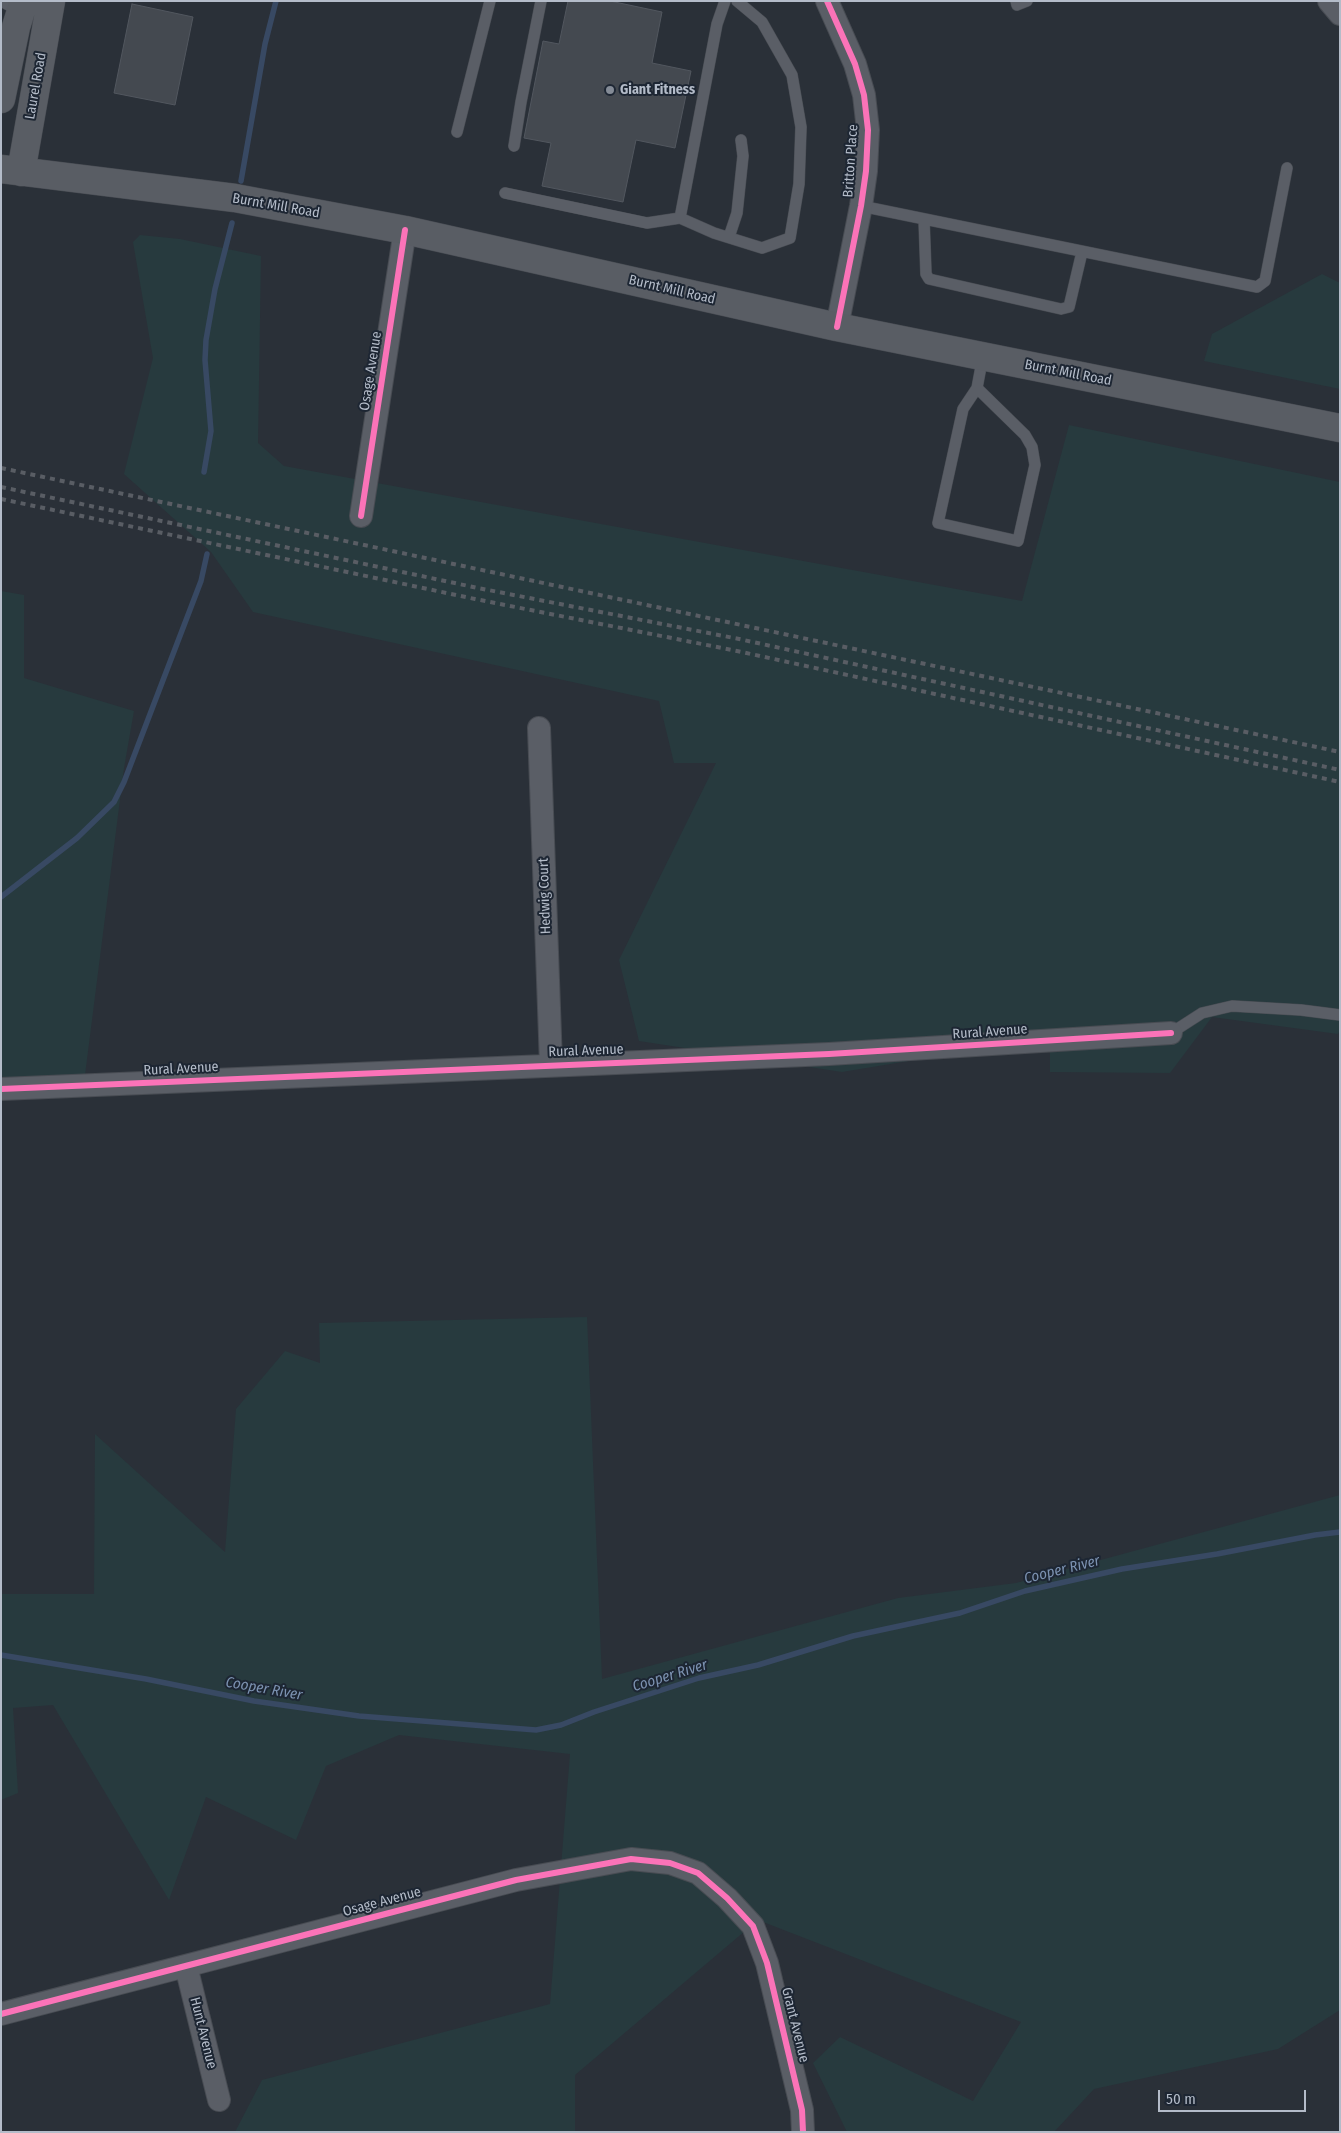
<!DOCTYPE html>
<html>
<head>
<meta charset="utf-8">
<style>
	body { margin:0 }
	#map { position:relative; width:1341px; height:2133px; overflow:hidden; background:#2a3038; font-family:"Fira Sans Condensed",sans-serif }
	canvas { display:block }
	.frame { position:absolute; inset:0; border:2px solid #b4bcc9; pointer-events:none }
	.scale { position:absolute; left:1158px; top:2090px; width:148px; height:22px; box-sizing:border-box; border:2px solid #b4bcc9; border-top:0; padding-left:6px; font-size:15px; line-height:18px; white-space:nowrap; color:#b4bcc9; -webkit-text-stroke:4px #1d2633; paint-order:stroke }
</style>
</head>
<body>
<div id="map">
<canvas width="1341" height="2133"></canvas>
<div class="frame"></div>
<div class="scale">50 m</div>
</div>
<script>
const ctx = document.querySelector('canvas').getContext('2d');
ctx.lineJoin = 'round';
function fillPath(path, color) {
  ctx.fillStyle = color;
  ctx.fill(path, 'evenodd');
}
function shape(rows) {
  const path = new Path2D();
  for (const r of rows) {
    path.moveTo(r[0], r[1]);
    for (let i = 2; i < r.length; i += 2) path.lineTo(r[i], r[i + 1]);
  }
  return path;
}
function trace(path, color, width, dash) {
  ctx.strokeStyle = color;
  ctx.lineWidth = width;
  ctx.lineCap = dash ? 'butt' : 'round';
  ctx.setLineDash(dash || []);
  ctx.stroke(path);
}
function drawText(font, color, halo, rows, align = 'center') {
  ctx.font = font + ' "Fira Sans Condensed",sans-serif';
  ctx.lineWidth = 4;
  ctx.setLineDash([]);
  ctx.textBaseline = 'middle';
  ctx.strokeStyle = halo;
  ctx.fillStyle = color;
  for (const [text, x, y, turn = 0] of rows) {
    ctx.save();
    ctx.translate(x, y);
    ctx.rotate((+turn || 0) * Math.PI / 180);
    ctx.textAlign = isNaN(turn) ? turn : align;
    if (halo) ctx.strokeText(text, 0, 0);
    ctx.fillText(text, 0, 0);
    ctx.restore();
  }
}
fillPath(shape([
	[140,235,180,239,261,256,258,443,284,466,1022,601,1069,425,1340,482,1340,1030,1338,1034,1212,1017,1170,1073,1050,1072,1050,1043,969,1051,842,1072,639,1041,619,960,716,763,674,763,659,701,253,612,211,552,124,474,153,358,133,242],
	[1322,274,1340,283,1340,389,1204,361,1212,334],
	[1,591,24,595,24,678,134,711,124,768,84,1083,1,1085],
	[587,1317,602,1679,898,1598,1016,1583,1340,1495,1340,2010,1278,2049,1094,2089,1054,2132,847,2132,813,2063,840,2037,973,2101,1021,2022,758,1920,575,2075,575,2132,235,2132,262,2080,550,2004,570,1754,399,1735,326,1766,296,1840,206,1797,169,1900,53,1705,13,1708,18,1793,1,1800,1,1594,94,1594,95,1434,225,1552,236,1409,285,1351,320,1363,319,1323]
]), '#273a3e');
trace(shape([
	[241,181,265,44,276,1],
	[204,472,211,431,205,360,206,340,215,289,232,223],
	[1,897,77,838,114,802,124,782,201,581,207,554],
	[1,1655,146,1679,254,1701,359,1716,536,1730,561,1725,594,1712,699,1678,758,1665,853,1636,960,1613,1025,1591,1122,1569,1217,1554,1315,1535,1340,1532]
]), '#384963', 5.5);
const building = shape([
	[568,1,610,1,662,12,652,63,691,71,675,148,636,140,623,202,542,186,551,143,524,138,543,41,559,44,568,1],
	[132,4,193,17,175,105,114,93,132,4]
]);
fillPath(building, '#444950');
trace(building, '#52575f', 1);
const lane = shape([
	[1,1,21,12],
	[725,1,717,24,680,218,714,233,762,248,790,238,799,184,801,127,792,75,762,22,737,1],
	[1016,1,1017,5,1027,1],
	[457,132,490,1],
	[514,146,521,102,541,1],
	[505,193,647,223,680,218],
	[861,206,1257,287,1265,281,1287,168],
	[924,219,926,274,929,279,1061,309,1069,307,1082,252],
	[729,237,737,213,743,156,741,140],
	[977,388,1025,435,1032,447,1035,465,1018,541,938,523,963,409,977,388,983,356],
	[1171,1033,1202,1013,1232,1006,1301,1010,1340,1015]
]);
const street = shape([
	[827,1,855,64,864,95,868,130,866,171,861,206,837,327],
	[1329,1,1340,14],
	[361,516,405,230],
	[539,728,551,1064],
	[1,1089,829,1054,1171,1033],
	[186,1966,219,2100],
	[1,2014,516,1880,631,1859,670,1863,698,1873,727,1898,753,1926,767,1963,802,2110,803,2132]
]);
const secondary = shape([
	[1,99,16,27,24,1],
	[1,169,235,198,405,230,837,327,1340,428],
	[21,172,51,1]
]);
trace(lane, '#484c53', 12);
trace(street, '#484c53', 24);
trace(secondary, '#484c53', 29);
trace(lane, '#5a5e66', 11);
trace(street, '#5a5e66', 22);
trace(secondary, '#595d64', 28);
trace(shape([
	[1,468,1340,752],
	[1,487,478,588,739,639,1340,770],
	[1,499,475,599,737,651,1340,782]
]), '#595d64', 4, [5, 5]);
trace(shape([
	[827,1,855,64,864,95,868,130,866,171,861,206,837,327],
	[361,516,405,230],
	[1,1089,829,1054,1171,1033],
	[1,2014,516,1880,631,1859,670,1863,698,1873,727,1898,753,1926,767,1963,802,2110,803,2132]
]), '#fb73b8', 6);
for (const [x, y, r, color] of [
	[610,90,5,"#848b96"]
]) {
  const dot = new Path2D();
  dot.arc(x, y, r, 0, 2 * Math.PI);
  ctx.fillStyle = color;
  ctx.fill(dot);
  trace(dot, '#1d2633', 2);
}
drawText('14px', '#b4bcc9', '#1d2633', [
	["Laurel Road",36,86,-80],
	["Britton Place",851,161,-86],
	["Burnt Mill Road",276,206,10],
	["Burnt Mill Road",672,290,13],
	["Osage Avenue",371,371,-81],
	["Burnt Mill Road",1068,373,11],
	["Hedwig Court",545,896,-92],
	["Rural Avenue",990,1032,-4],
	["Rural Avenue",586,1051,-2],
	["Rural Avenue",181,1069,-3],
	["Osage Avenue",382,1902,-15],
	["Grant Avenue",795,2025,76],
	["Hunt Avenue",203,2033,76]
]);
drawText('bold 14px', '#b4bcc9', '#1d2633', [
	["Giant Fitness",620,90]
], 'left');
drawText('italic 15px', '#7c92b1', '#1d2633', [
	["Cooper River",1062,1570,-14],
	["Cooper River",670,1676,-17],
	["Cooper River",264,1689,10]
]);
</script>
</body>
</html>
